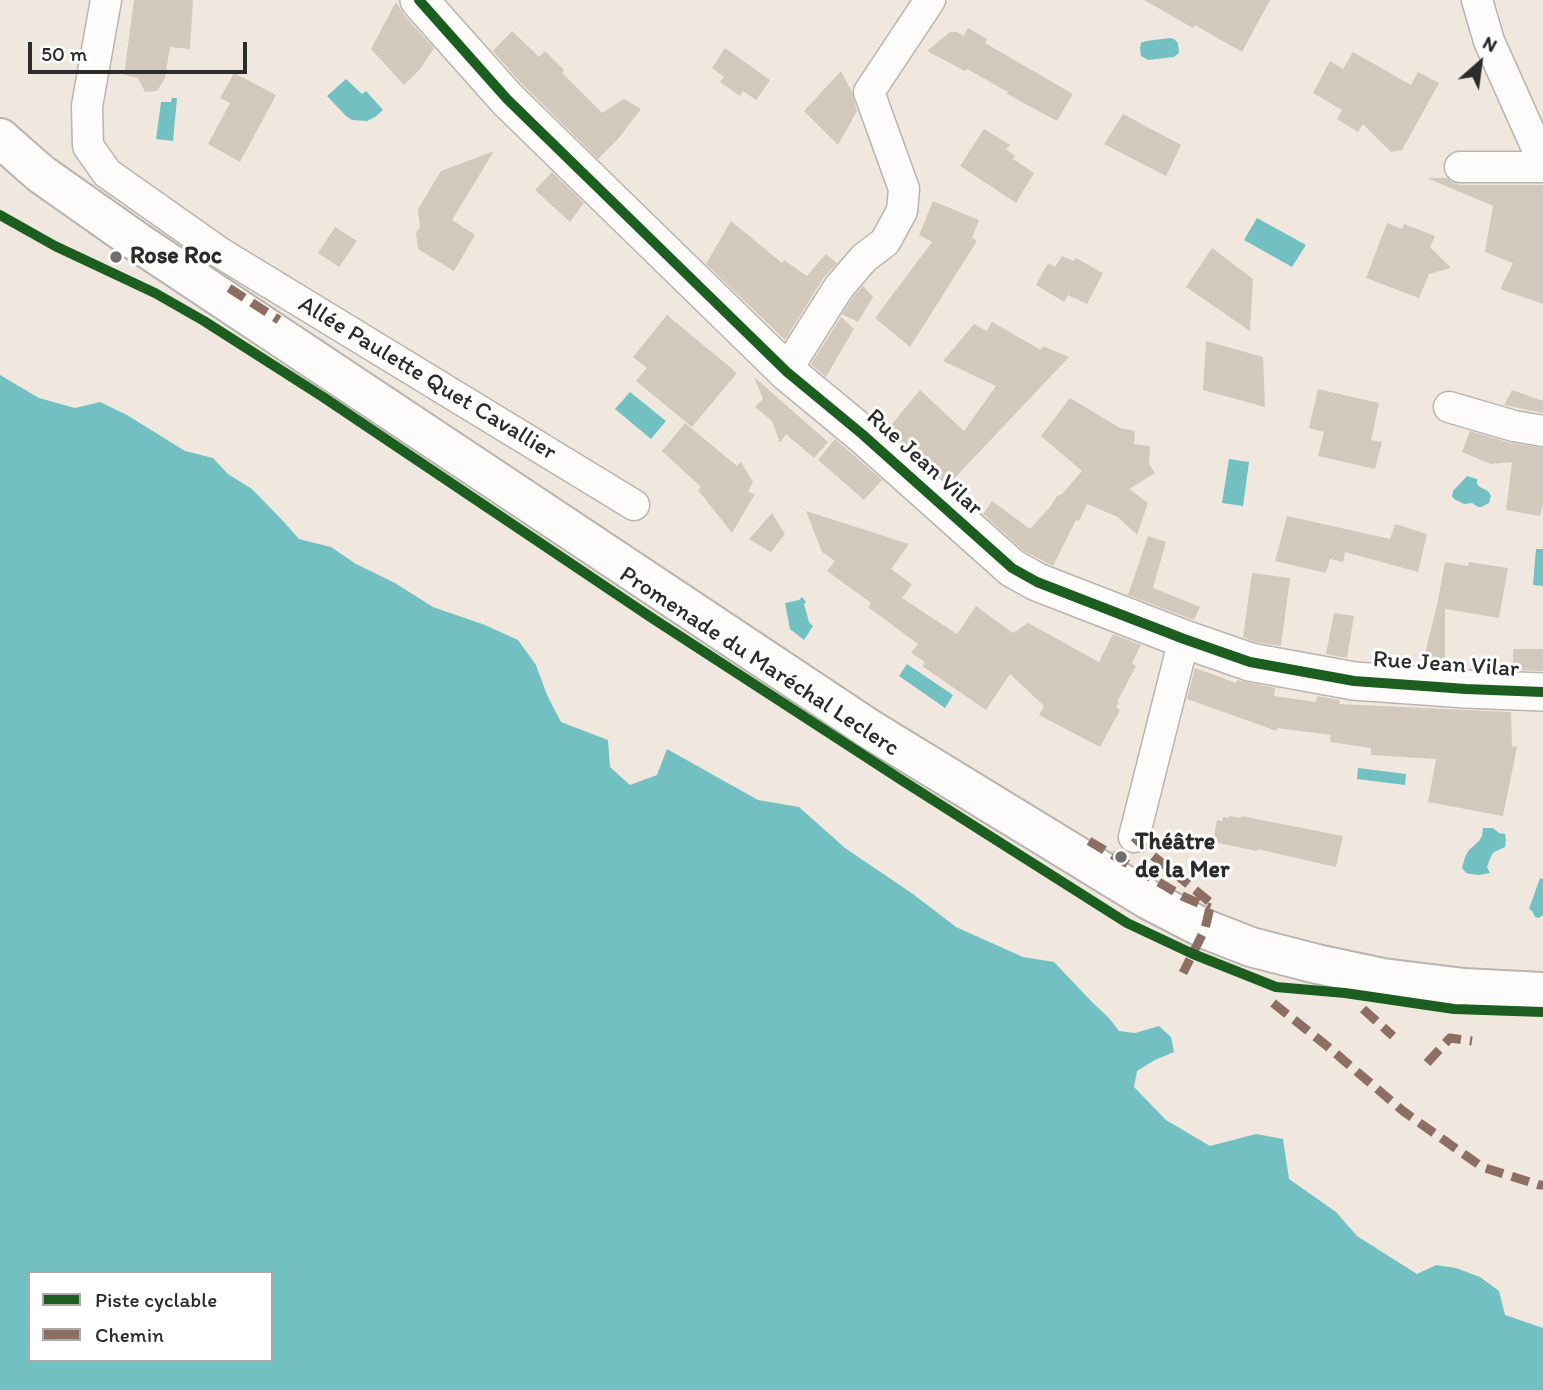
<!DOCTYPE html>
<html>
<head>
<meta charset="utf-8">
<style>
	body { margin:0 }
	#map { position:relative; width:1543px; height:1390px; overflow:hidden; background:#f0e8df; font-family:Itim,sans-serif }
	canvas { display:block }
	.legend { position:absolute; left:28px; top:1271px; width:245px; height:91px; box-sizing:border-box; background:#fff; border:2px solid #aaa; margin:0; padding:9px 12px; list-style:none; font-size:21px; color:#2b2b2b }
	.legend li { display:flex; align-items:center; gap:14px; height:35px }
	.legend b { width:35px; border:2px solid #aaa }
	.north { position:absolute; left:1445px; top:28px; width:70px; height:70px; -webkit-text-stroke:5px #fff; paint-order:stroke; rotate:28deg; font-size:19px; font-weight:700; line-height:28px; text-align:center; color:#2b2b2b }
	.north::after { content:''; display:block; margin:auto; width:24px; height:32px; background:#2b2b2b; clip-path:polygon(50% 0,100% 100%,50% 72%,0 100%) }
	.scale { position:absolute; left:28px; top:42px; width:219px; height:32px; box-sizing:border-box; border:4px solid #2b2b2b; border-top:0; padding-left:9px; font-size:21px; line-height:24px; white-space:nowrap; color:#2b2b2b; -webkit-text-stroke:5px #fff; paint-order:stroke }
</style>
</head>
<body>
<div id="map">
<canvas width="1543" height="1390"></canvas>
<ul class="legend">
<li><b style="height:9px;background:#1b5e20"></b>Piste cyclable</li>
<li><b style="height:9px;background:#8d6e63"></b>Chemin</li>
</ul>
<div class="north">N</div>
<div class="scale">50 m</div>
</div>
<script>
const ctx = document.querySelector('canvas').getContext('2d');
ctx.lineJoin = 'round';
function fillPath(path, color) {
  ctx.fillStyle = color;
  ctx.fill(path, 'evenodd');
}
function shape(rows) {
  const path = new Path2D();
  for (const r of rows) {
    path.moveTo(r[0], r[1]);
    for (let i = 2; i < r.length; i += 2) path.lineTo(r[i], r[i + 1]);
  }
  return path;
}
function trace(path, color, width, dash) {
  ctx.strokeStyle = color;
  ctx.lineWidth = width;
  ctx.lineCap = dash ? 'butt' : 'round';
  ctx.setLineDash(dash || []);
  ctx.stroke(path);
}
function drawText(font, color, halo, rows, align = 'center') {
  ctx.font = font + ' Itim,sans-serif';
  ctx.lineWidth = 6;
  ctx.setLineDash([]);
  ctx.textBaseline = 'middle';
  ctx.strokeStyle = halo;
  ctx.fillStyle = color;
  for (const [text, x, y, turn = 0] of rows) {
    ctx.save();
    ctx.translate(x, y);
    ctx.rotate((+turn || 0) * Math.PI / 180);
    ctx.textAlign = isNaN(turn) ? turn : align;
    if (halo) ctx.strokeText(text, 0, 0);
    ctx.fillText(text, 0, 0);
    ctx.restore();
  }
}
fillPath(shape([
	[1170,38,1174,39,1178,43,1179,53,1174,57,1148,60,1141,56,1140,48,1141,43,1146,41],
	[346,79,362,94,366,91,383,110,375,117,367,121,352,120,346,116,327,96],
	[172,98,177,98,173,141,156,139,161,102,171,102],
	[1257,218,1306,245,1292,267,1244,240],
	[0,375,39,398,75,408,100,402,127,415,185,451,213,458,228,474,252,489,284,522,299,539,331,547,356,564,395,583,433,607,485,625,518,640,536,665,547,695,561,722,608,740,610,767,630,785,657,775,667,749,758,800,799,807,845,848,913,894,956,927,1023,957,1054,962,1093,1003,1109,1018,1119,1031,1135,1033,1159,1026,1171,1037,1174,1052,1155,1060,1137,1071,1134,1087,1166,1120,1210,1146,1256,1134,1283,1139,1289,1179,1336,1212,1357,1236,1417,1274,1436,1265,1456,1268,1480,1277,1499,1291,1505,1315,1543,1328,1543,1390,0,1390],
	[30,1273,271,1273,271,1360,30,1360],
	[630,392,666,421,651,439,615,409],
	[1229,459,1249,462,1243,506,1222,503],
	[1467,476,1477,479,1477,484,1480,487,1488,491,1491,496,1489,503,1481,507,1478,507,1472,503,1464,504,1454,499,1452,496,1453,491],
	[1536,549,1543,549,1543,586,1533,585],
	[802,597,806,602,804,604,809,622,813,626,804,640,790,629,785,603,799,600],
	[907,664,953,695,945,708,899,676],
	[1358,768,1406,774,1405,785,1357,779],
	[1483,828,1493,828,1499,833,1505,834,1506,840,1505,847,1494,852,1491,856,1487,867,1490,873,1479,875,1470,874,1466,873,1462,868,1465,857,1469,850,1479,841,1482,836],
	[1540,878,1543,879,1543,915,1539,918,1535,917,1532,911,1529,909]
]), '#73c0c3');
fillPath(shape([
	[134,0,193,0,190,49,170,47,165,78,157,91,145,92,138,78,124,75],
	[1144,0,1270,0,1242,52,1195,25,1193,28],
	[396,2,403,14,434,48,420,69,404,85,371,49],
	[968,28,987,39,985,43,1073,94,1057,121,1007,94,1008,92,967,69,965,71,927,51,950,32,957,32,964,36],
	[512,31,539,57,545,51,564,70,562,73,602,113,624,99,641,109,618,139,598,159,522,84,493,51],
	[725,48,770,80,756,100,743,91,740,96,720,82,724,77,712,68],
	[1353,52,1411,85,1418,72,1439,83,1402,150,1391,152,1363,124,1358,132,1337,119,1342,110,1313,93,1330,61,1343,69],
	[841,71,852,92,857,111,838,145,804,111],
	[234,73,276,95,240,162,208,144,230,103,220,98],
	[1123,114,1181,145,1166,176,1104,144],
	[984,129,1010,145,1006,149,1015,156,1013,159,1034,173,1016,203,960,166],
	[494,151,452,220,475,235,454,271,418,249,416,233,420,227,418,209,441,171],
	[552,172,584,203,570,222,535,190],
	[1427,178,1447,178,1452,182,1460,185,1543,185,1543,304,1500,289,1513,263,1485,252,1493,206],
	[933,201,979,220,972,238,977,241,910,347,875,318,932,242,919,235],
	[731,221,782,263,784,260,807,276,826,254,837,263,824,277,785,340,706,264],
	[1387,223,1402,229,1404,224,1435,236,1430,247,1451,268,1429,274,1419,298,1366,278],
	[335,227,357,241,339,267,318,253],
	[1212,248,1253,279,1250,331,1186,287],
	[1062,256,1074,261,1076,258,1103,273,1087,304,1068,295,1064,302,1036,285,1048,263,1055,267],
	[863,286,873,297,858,322,842,314,853,297],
	[667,315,737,373,692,427,636,381,647,368,633,357],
	[841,317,854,329,826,377,811,364],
	[992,322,1041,350,1043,346,1069,357,949,484,888,429,920,390,964,431,996,386,943,361,974,324,987,331],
	[1206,341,1263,357,1265,407,1203,390],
	[754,377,828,442,814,458,786,434,780,443,772,421,755,407,763,399],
	[1318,389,1379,403,1371,440,1382,442,1375,469,1318,456,1324,432,1309,428],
	[1512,390,1543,401,1543,413,1504,405],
	[1070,398,1120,428,1135,431,1134,444,1150,446,1149,464,1155,473,1129,489,1148,503,1137,535,1118,517,1087,504,1079,521,1076,520,1053,566,1024,551,983,514,992,501,1030,529,1050,507,1057,496,1062,494,1082,471,1041,436],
	[685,423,737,466,741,462,753,482,748,492,755,494,732,533,698,490,701,487,662,451],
	[1470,431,1511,443,1543,448,1543,504,1540,516,1506,510,1512,462,1491,464,1462,452],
	[835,439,882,480,864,500,818,460],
	[806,511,909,544,891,569,912,584,902,598,957,634,976,606,1013,633,1028,623,1099,662,1113,634,1141,645,1132,663,1136,666,1117,702,1119,703,1116,707,1120,710,1100,747,1039,715,1044,706,1010,674,986,710,922,666,925,662,911,653,918,644,868,607,871,603,827,571,835,561,822,552],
	[772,513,785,534,771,552,749,539],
	[1287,516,1390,539,1395,524,1427,534,1418,572,1345,552,1343,562,1330,559,1326,573,1275,561],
	[1148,536,1166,542,1153,588,1200,607,1194,620,1128,595],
	[1445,562,1468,566,1469,562,1508,568,1499,618,1445,609,1445,666,1422,665,1437,605],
	[1252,573,1290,578,1281,646,1255,642,1243,637],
	[1334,613,1354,616,1347,658,1326,654],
	[1513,649,1543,649,1543,671,1513,670],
	[1195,668,1236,683,1237,680,1275,688,1274,696,1316,702,1317,696,1340,700,1339,704,1511,712,1512,746,1517,747,1503,816,1428,802,1436,759,1371,755,1371,748,1330,742,1331,735,1277,728,1277,731,1187,699],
	[1229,816,1241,818,1241,816,1343,836,1336,867,1257,849,1257,851,1213,842,1217,820,1222,821,1223,817,1228,818]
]), '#d2c8bc');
const minor = shape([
	[106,0,87,106,88,146,107,173,219,252,634,505],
	[1477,0,1489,41,1543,162],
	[1460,167,1543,167],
	[787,372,796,355,839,287,864,258,885,242,902,211,904,189,869,92,930,0],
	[1449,407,1514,426,1543,431],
	[1134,837,1184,639]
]);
const tertiary = shape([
	[419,0,507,99,787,372,862,434,1012,568,1037,582,1184,639,1250,662,1354,681,1466,689,1543,692]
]);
const secondary = shape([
	[0,138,41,174,139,243,871,730,1149,900,1205,929,1251,947,1317,964,1383,978,1464,988,1543,992]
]);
trace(minor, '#b9b4af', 33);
trace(tertiary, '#b9b4af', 40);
trace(secondary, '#b9b4af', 42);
trace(minor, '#fdfcfa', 30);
trace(tertiary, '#fdfcfa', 37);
trace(secondary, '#fdfcfa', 38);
trace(shape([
	[229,288,279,320],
	[1134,837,1152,855,1211,903,1205,929,1183,973],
	[1089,841,1182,896,1210,908],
	[1273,1003,1327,1046,1403,1111,1482,1167,1539,1185,1543,1185],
	[1363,1009,1393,1036],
	[1427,1063,1450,1038,1472,1041]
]), '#8d6e63', 9, [18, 9]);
trace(shape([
	[419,0,507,99,787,372,862,434,1012,568,1037,582,1184,639,1250,662,1354,681,1466,689,1543,692],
	[0,215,55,246,155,293,204,321,323,397,652,618,903,781,1127,923,1193,954,1276,987,1345,993,1454,1009,1543,1012]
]), '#1b5e20', 10);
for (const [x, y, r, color] of [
	[116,257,7,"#706d6a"],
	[1121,857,7,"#706d6a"]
]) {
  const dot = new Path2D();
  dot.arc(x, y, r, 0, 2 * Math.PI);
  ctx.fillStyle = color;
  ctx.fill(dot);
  trace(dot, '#fff', 2.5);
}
drawText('bold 24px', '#2b2b2b', '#fff', [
	["Rose Roc",130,257],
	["Théâtre",1135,843],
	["de la Mer",1135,871]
], 'left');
drawText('24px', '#2b2b2b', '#fff', [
	["Allée Paulette Quet Cavallier",427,379,31],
	["Rue Jean Vilar",924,463,42],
	["Promenade du Maréchal Leclerc",759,662,33],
	["Rue Jean Vilar",1446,665,4]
]);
</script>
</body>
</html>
